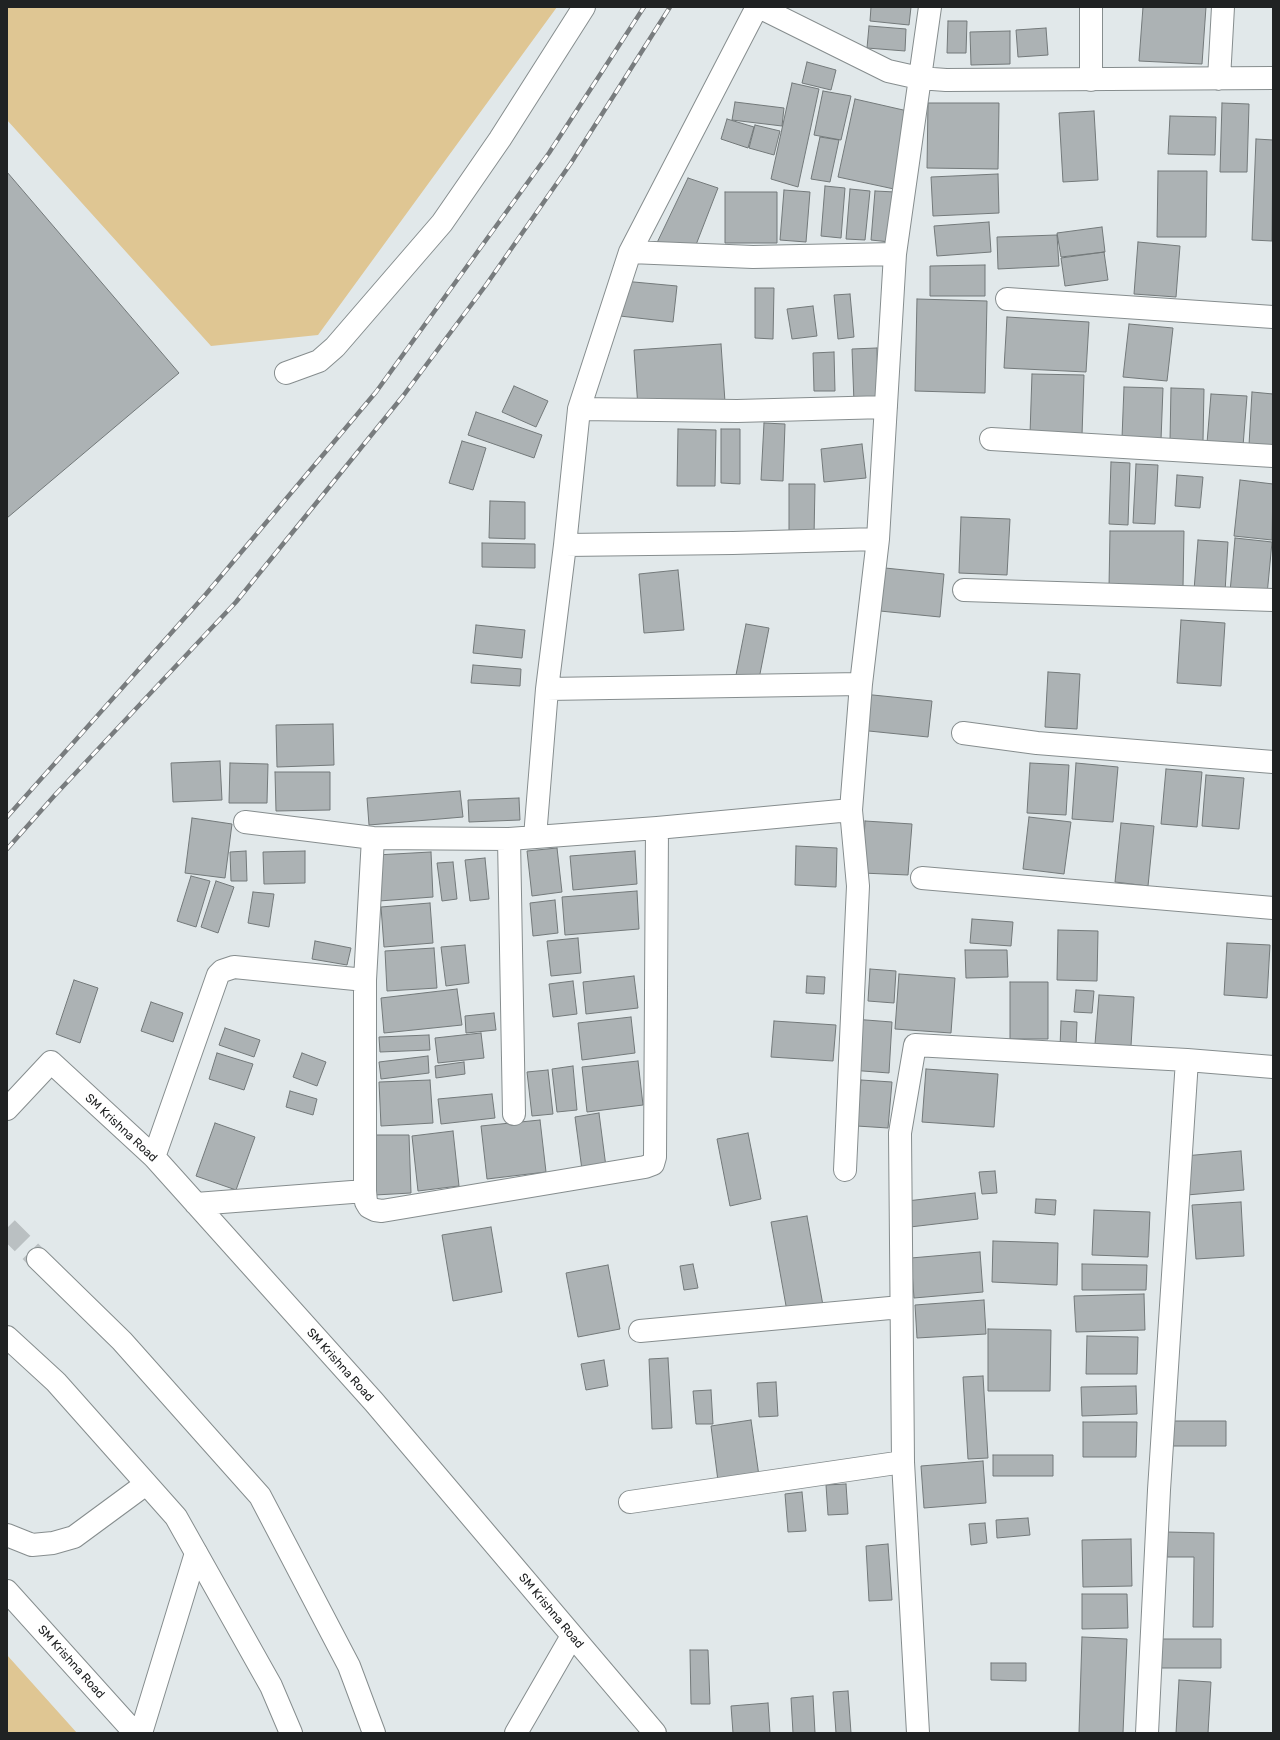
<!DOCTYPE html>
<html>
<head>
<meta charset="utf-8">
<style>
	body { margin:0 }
	#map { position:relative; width:1280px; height:1740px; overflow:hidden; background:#e1e8ea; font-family:Rubik,sans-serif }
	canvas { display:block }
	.frame { position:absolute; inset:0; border:8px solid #202223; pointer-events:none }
</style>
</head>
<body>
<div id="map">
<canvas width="1280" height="1740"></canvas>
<div class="frame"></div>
</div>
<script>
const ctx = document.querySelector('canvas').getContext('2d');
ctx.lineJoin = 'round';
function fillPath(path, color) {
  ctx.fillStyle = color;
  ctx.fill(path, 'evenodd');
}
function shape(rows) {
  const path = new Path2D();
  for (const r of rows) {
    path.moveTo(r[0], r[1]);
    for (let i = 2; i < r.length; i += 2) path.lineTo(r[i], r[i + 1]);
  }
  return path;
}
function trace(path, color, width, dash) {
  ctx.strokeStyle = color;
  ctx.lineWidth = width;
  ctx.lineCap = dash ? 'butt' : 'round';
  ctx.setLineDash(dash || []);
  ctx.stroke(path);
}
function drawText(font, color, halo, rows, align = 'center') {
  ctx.font = font + ' Rubik,sans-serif';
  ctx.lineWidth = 3.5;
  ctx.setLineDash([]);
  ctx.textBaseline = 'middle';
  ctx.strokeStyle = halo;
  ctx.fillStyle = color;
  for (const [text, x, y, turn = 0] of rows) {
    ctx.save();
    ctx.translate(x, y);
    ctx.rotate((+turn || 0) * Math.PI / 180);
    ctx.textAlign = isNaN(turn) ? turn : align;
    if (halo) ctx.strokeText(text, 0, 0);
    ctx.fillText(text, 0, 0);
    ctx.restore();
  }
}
fillPath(shape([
	[7,7,557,7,318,335,211,346,7,120],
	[7,1655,77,1733,7,1733]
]), '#dfc693');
const building = shape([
	[871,7,911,7,909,25,870,21,871,7],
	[1143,7,1206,7,1202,64,1139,61,1143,7],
	[948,21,967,21,966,53,947,53,948,21],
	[869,26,906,29,905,51,867,48,869,26],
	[1046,28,1048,55,1018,57,1016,30,1046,28],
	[1010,31,1010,64,971,65,970,32,1010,31],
	[807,62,836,70,831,90,802,83,807,62],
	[792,83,819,89,798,187,771,179,792,83],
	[823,91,851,96,841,140,814,135,823,91],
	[855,99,912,112,894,189,838,177,855,99],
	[735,102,784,108,782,126,732,120,735,102],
	[928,103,999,103,998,169,927,168,928,103],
	[1222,103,1249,104,1247,172,1220,172,1222,103],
	[1094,111,1098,180,1063,182,1059,113,1094,111],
	[1170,116,1216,117,1215,155,1168,154,1170,116],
	[727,119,754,127,748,148,721,139,727,119],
	[755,125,780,131,774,155,749,148,755,125],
	[820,137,839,140,830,182,811,179,820,137],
	[1256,139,1273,140,1272,241,1252,240,1256,139],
	[1158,171,1207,171,1206,237,1157,237,1158,171],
	[7,172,179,373,7,518,7,172],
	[998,174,999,213,933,216,931,177,998,174],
	[688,178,718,188,694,250,654,249,688,178],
	[825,186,845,188,841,238,821,236,825,186],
	[850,189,870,191,865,240,846,239,850,189],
	[784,190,810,192,806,242,780,240,784,190],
	[875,191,895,192,890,242,871,240,875,191],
	[725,192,777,192,777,243,725,243,725,192],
	[989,222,991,252,937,256,934,226,989,222],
	[1102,227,1105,252,1061,257,1057,233,1102,227],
	[1057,235,1059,266,998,269,997,237,1057,235],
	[1138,242,1180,246,1176,297,1134,294,1138,242],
	[1104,252,1108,280,1065,286,1061,258,1104,252],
	[985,265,985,296,930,296,930,266,985,265],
	[623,281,677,286,673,322,620,316,623,281],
	[755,288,774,288,773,339,755,338,755,288],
	[850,294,854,337,838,339,834,295,850,294],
	[917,299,987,301,985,393,915,391,917,299],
	[813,306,817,336,792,339,787,309,813,306],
	[1007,317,1089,322,1086,372,1004,368,1007,317],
	[1129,324,1173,328,1167,381,1123,377,1129,324],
	[721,344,725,402,638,408,634,350,721,344],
	[877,348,878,402,854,403,852,349,877,348],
	[834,352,835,391,814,391,813,353,834,352],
	[1032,374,1084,375,1082,435,1030,434,1032,374],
	[514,386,548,401,536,427,502,412,514,386],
	[1124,387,1163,388,1161,440,1122,438,1124,387],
	[1171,388,1204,389,1203,441,1170,441,1171,388],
	[1252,392,1273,394,1273,446,1249,445,1252,392],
	[1211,394,1247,396,1243,446,1207,443,1211,394],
	[476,412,542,435,534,458,468,435,476,412],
	[764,423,785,424,783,481,761,480,764,423],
	[678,429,716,430,715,486,677,486,678,429],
	[721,429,740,429,740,484,721,483,721,429],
	[462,441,486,448,473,490,449,483,462,441],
	[862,444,866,478,824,482,821,449,862,444],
	[1111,462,1130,463,1128,525,1109,524,1111,462],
	[1136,464,1158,465,1155,524,1133,523,1136,464],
	[1177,475,1203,477,1200,508,1175,506,1177,475],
	[1240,480,1273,484,1272,540,1234,536,1240,480],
	[789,484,815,484,814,537,789,536,789,484],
	[490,501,525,502,525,539,489,538,490,501],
	[961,517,1010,519,1007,575,959,573,961,517],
	[1110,531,1184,531,1183,587,1109,587,1110,531],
	[1235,538,1272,542,1267,595,1230,592,1235,538],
	[1198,540,1228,542,1225,592,1194,590,1198,540],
	[482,543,535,544,535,568,482,567,482,543],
	[885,568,944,574,940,617,880,611,885,568],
	[678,570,684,630,644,633,639,574,678,570],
	[1181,620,1225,623,1221,686,1177,683,1181,620],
	[746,624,769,628,758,684,735,680,746,624],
	[476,625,525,630,522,658,473,653,476,625],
	[473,665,521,669,520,686,471,683,473,665],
	[1048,672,1080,674,1077,729,1045,727,1048,672],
	[863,694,932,701,928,737,859,730,863,694],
	[333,724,334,765,277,767,276,725,333,724],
	[220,761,222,800,173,802,171,763,220,761],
	[230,763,268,764,267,803,229,803,230,763],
	[1030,763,1069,765,1066,815,1027,813,1030,763],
	[1076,763,1118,767,1113,822,1072,819,1076,763],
	[1166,769,1202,772,1197,827,1161,824,1166,769],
	[275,772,330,772,330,810,276,811,275,772],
	[1206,775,1244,778,1239,829,1202,826,1206,775],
	[460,791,463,817,369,825,367,798,460,791],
	[519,798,520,820,469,822,468,800,519,798],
	[1029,817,1071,822,1064,874,1023,869,1029,817],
	[192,818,232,824,225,878,185,873,192,818],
	[865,821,912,824,908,875,862,873,865,821],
	[1121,823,1154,826,1148,886,1115,882,1121,823],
	[796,846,837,848,836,887,795,885,796,846],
	[557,848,562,892,532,896,527,851,557,848],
	[246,851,247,881,231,881,230,852,246,851],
	[305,851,305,883,264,884,263,852,305,851],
	[635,851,637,884,573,890,570,856,635,851],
	[431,852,433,897,379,901,376,855,431,852],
	[485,858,489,899,470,901,465,860,485,858],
	[453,862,457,899,442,901,437,863,453,862],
	[191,876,210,881,196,927,177,921,191,876],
	[216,881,234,887,218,933,201,927,216,881],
	[637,891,639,929,565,935,562,897,637,891],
	[253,892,274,894,269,927,248,923,253,892],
	[555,900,558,933,533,936,530,903,555,900],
	[430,903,433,943,384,947,381,907,430,903],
	[972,919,1013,922,1011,946,970,943,972,919],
	[1058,930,1098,931,1097,981,1057,980,1058,930],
	[578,938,581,973,551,976,547,941,578,938],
	[315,941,351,948,347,965,312,959,315,941],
	[1227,943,1270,945,1267,998,1224,995,1227,943],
	[465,945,469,983,446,986,441,947,465,945],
	[434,948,437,988,387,991,385,951,434,948],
	[965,950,1007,950,1008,977,966,978,965,950],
	[870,969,896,971,894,1003,868,1001,870,969],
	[899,974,955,978,951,1033,895,1029,899,974],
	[634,976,638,1008,586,1014,583,982,634,976],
	[807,976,825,977,824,994,806,993,807,976],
	[74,980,98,988,80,1043,56,1034,74,980],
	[573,981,577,1014,553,1017,549,984,573,981],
	[1010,982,1048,982,1048,1039,1010,1039,1010,982],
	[457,989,462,1025,384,1033,381,998,457,989],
	[1076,990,1094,991,1092,1013,1074,1012,1076,990],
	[1099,995,1134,997,1131,1046,1095,1044,1099,995],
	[151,1002,183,1013,173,1042,141,1031,151,1002],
	[494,1013,496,1030,466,1033,465,1016,494,1013],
	[631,1017,635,1053,582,1060,578,1023,631,1017],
	[853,1019,892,1022,889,1073,850,1070,853,1019],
	[774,1021,836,1025,833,1061,771,1057,774,1021],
	[1061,1021,1077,1022,1076,1047,1060,1047,1061,1021],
	[225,1028,260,1040,254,1057,219,1045,225,1028],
	[481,1033,484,1058,438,1063,435,1038,481,1033],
	[429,1035,430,1050,380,1052,379,1037,429,1035],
	[217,1053,253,1064,244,1090,209,1079,217,1053],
	[302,1053,326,1062,317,1086,293,1077,302,1053],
	[428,1056,429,1073,381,1079,379,1062,428,1056],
	[638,1061,643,1105,587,1112,582,1067,638,1061],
	[464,1062,465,1074,436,1078,435,1066,464,1062],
	[573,1066,577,1110,557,1112,552,1069,573,1066],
	[926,1069,998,1074,994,1127,922,1122,926,1069],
	[548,1070,553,1114,532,1116,527,1072,548,1070],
	[430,1080,433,1123,381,1126,379,1082,430,1080],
	[861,1080,892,1082,888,1128,857,1126,861,1080],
	[290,1091,317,1099,313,1115,286,1107,290,1091],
	[492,1094,495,1118,441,1124,438,1099,492,1094],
	[599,1113,606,1167,582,1170,575,1117,599,1113],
	[540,1120,546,1172,487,1179,481,1126,540,1120],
	[215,1123,255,1137,236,1190,196,1176,215,1123],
	[453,1131,459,1186,418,1191,412,1136,453,1131],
	[748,1133,761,1199,730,1206,717,1139,748,1133],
	[372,1135,409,1135,411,1193,375,1195,372,1135],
	[1241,1151,1244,1190,1187,1195,1184,1156,1241,1151],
	[995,1171,997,1193,982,1194,979,1172,995,1171],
	[975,1193,978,1219,910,1227,907,1201,975,1193],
	[1036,1199,1056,1200,1055,1215,1035,1213,1036,1199],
	[1241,1202,1244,1256,1196,1259,1192,1205,1241,1202],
	[1094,1210,1150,1212,1148,1257,1092,1255,1094,1210],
	[807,1216,824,1311,788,1317,771,1222,807,1216],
	[491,1227,502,1292,453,1301,442,1235,491,1227],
	[993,1241,1058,1243,1057,1285,992,1282,993,1241],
	[980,1252,983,1292,914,1298,911,1258,980,1252],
	[693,1264,698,1288,684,1290,680,1266,693,1264],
	[1082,1264,1147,1265,1146,1290,1082,1290,1082,1264],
	[608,1265,620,1329,578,1337,566,1273,608,1265],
	[1144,1294,1145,1330,1076,1332,1074,1296,1144,1294],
	[984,1300,986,1334,917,1338,915,1305,984,1300],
	[988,1329,1051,1330,1050,1391,988,1391,988,1329],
	[1087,1336,1138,1337,1137,1374,1086,1374,1087,1336],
	[668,1358,672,1428,652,1429,649,1359,668,1358],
	[604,1360,608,1386,586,1390,581,1364,604,1360],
	[983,1376,988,1458,968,1459,963,1377,983,1376],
	[776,1382,778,1416,759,1417,757,1383,776,1382],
	[1136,1386,1137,1414,1082,1416,1081,1387,1136,1386],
	[711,1390,713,1424,696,1424,693,1391,711,1390],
	[751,1420,759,1476,718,1481,711,1426,751,1420],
	[1167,1421,1226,1421,1226,1446,1167,1446,1167,1421],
	[1083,1422,1137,1422,1136,1457,1083,1457,1083,1422],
	[993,1455,1053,1455,1053,1476,993,1476,993,1455],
	[983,1461,986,1503,924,1508,921,1466,983,1461],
	[846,1484,848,1514,828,1515,826,1485,846,1484],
	[802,1492,806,1531,788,1532,785,1494,802,1492],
	[1028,1518,1030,1535,997,1538,996,1520,1028,1518],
	[985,1523,987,1543,971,1545,969,1524,985,1523],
	[1167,1532,1214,1533,1213,1627,1193,1627,1194,1557,1167,1557,1167,1532],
	[1131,1539,1132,1586,1083,1587,1082,1540,1131,1539],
	[888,1544,892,1600,869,1601,866,1546,888,1544],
	[1082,1594,1127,1594,1128,1628,1082,1629,1082,1594],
	[1082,1637,1127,1639,1123,1733,1079,1733,1082,1637],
	[1160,1639,1221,1639,1221,1668,1159,1668,1160,1639],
	[690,1650,708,1650,710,1704,691,1704,690,1650],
	[991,1663,1026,1663,1026,1681,991,1680,991,1663],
	[1179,1680,1211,1682,1208,1733,1176,1733,1179,1680],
	[848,1691,851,1733,836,1733,833,1692,848,1691],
	[813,1696,815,1733,793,1733,791,1698,813,1696],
	[768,1703,770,1733,733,1733,731,1706,768,1703]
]);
fillPath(building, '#acb2b4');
trace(building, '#73797a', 1);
trace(shape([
	[7,1228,38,1259]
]), '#bac0c2', 22, [22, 11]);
const minor = shape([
	[759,7,888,71,919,78,946,80,1273,78],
	[1091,7,1091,80],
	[1219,79,1223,7],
	[630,252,753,257,895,254],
	[1007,299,1273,317],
	[286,373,319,361,335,347,442,223,500,139,584,7],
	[579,409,737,411,886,407],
	[991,439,1273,456],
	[565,545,733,543,878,539],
	[964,590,1273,600],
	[547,689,861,684],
	[963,733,1037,743,1273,762],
	[245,822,373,838,509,839],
	[535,837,547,689,565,545,579,409,630,252,757,7],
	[373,838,365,980,365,1191,366,1202,369,1207,375,1210,382,1211,645,1167,653,1164,655,1157,657,828],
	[922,878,1273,908],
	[7,1109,51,1062,154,1157,374,1402,655,1733],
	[514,1114,509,839,657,828,851,810],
	[154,1157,218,975,222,971,234,967,365,980],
	[845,1170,858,886,851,810,861,684,878,539,895,254,930,7],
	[196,1204,365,1191],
	[640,1331,901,1307],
	[630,1502,903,1462],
	[7,1535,32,1545,53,1543,74,1537,146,1484],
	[7,1591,135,1733],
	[141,1733,196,1553],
	[516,1733,572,1636],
	[918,1733,903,1462,900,1133,915,1045,1187,1060,1273,1067],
	[1147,1733,1159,1490,1187,1060]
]);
const highway = shape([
	[38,1259,122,1341,260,1496,349,1666,374,1733],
	[7,1337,56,1382,176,1517,271,1686,291,1733]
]);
trace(minor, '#868d8e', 24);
trace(highway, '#868d8e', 24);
trace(minor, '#fff', 22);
trace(highway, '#fff', 22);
const rail = shape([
	[7,817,206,594,376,392,549,153,644,7],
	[7,849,55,795,236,602,403,396,486,285,571,163,670,7]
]);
trace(rail, '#787c7e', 4.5);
trace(rail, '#fff', 3, [9]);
drawText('12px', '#202223', '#fff', [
	["SM Krishna Road",121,1128,43],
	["SM Krishna Road",340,1365,48],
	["SM Krishna Road",551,1611,50],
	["SM Krishna Road",71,1662,48]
]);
</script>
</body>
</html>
